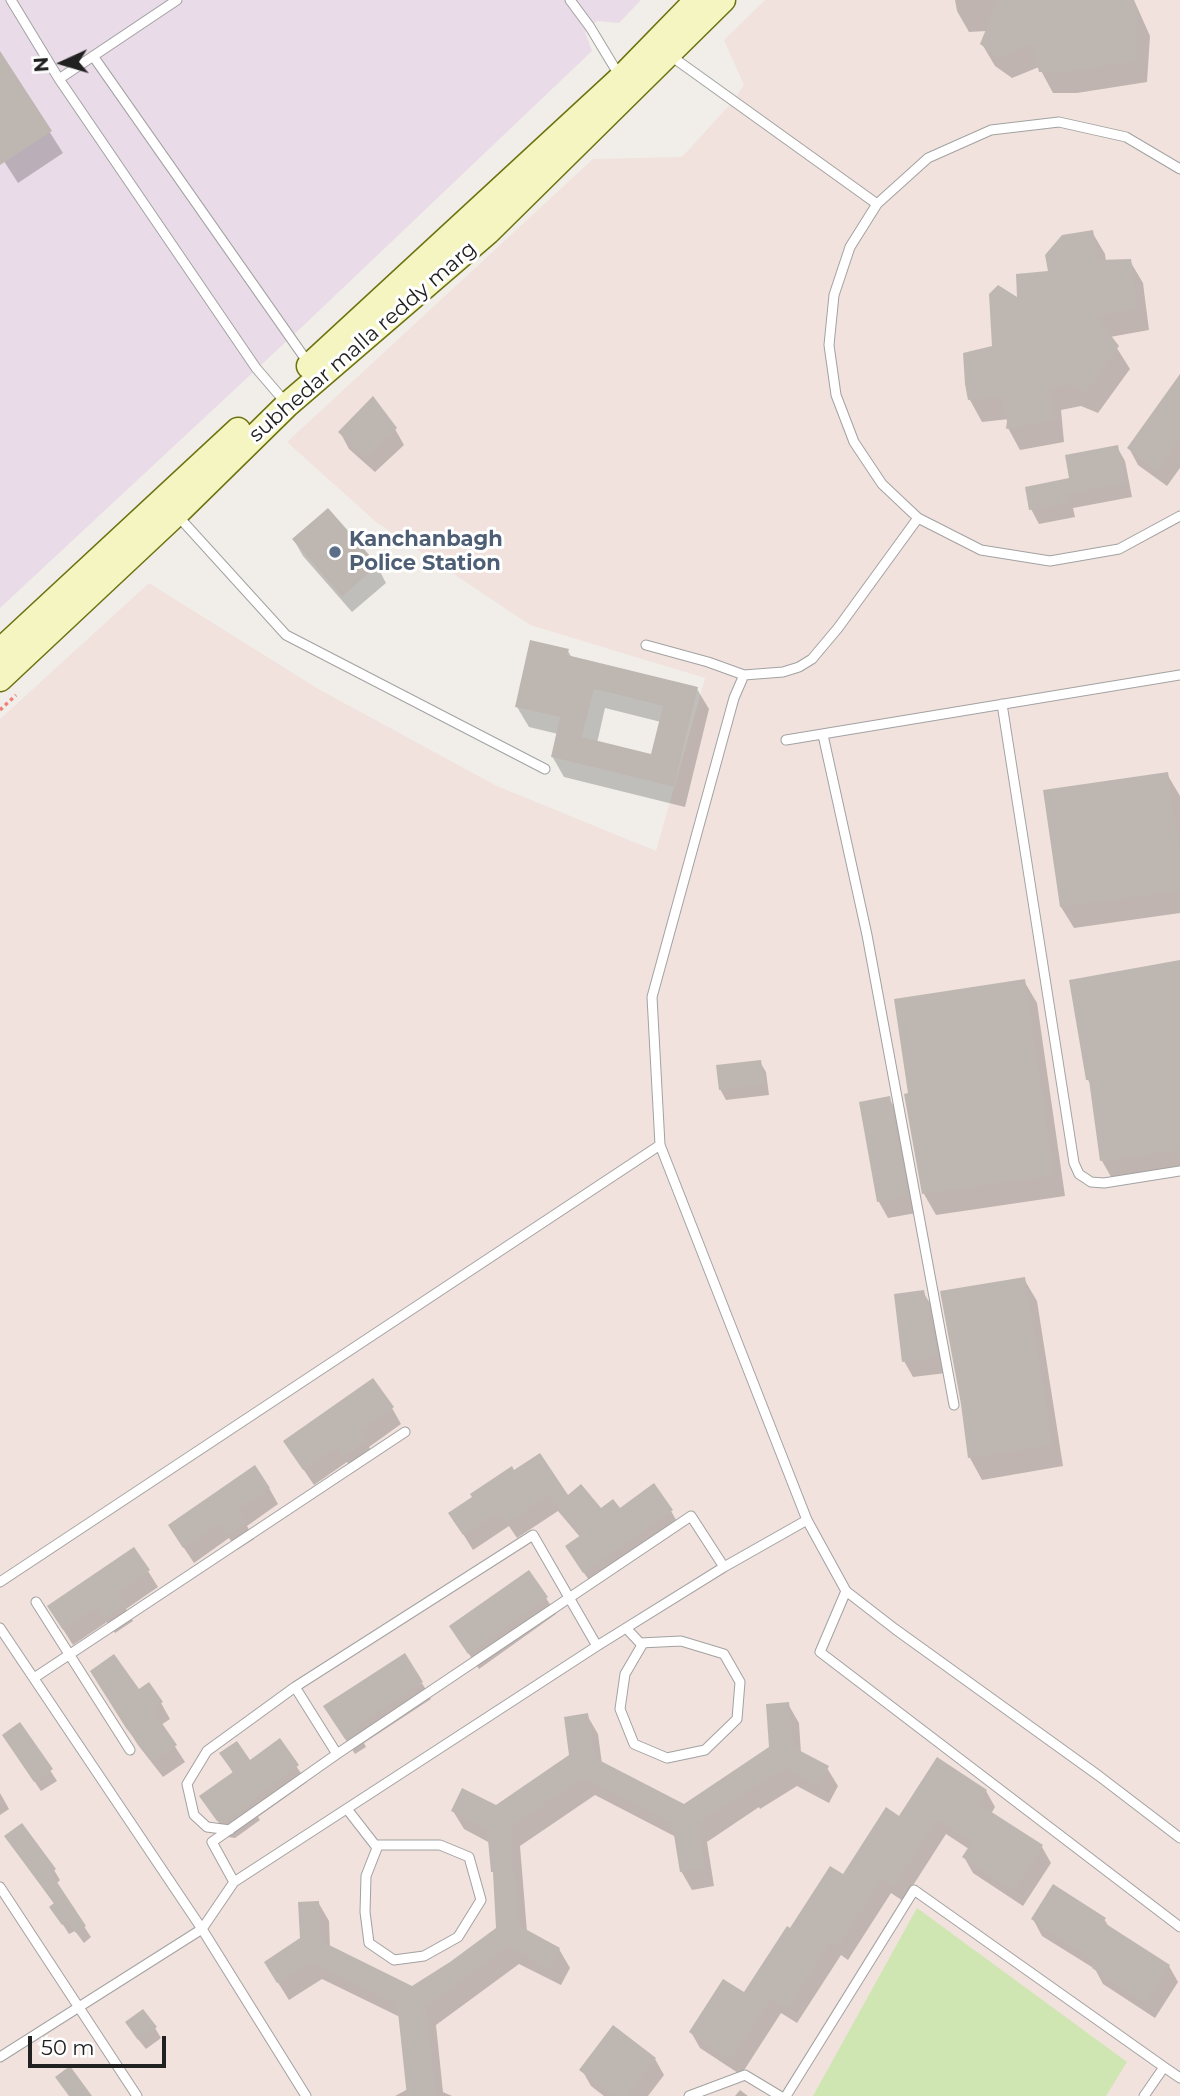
<!DOCTYPE html>
<html>
<head>
<meta charset="utf-8">
<style>
	body { margin:0 }
	#map { position:relative; width:1180px; height:2096px; overflow:hidden; background:#f1eee9; font-family:Montserrat,sans-serif }
	canvas { display:block }
	.north { position:absolute; left:28px; top:28px; width:70px; height:70px; -webkit-text-stroke:5px #fff; paint-order:stroke; rotate:266deg; font-size:19px; font-weight:700; line-height:28px; text-align:center; color:#212121 }
	.north::after { content:''; display:block; margin:auto; width:24px; height:32px; background:#212121; clip-path:polygon(50% 0,100% 100%,50% 72%,0 100%) }
	.scale { position:absolute; left:28px; top:2036px; width:138px; height:32px; box-sizing:border-box; border:4px solid #212121; border-top:0; padding-left:9px; font-size:21px; line-height:24px; white-space:nowrap; color:#212121; -webkit-text-stroke:5px #fff; paint-order:stroke }
</style>
</head>
<body>
<div id="map">
<canvas width="1180" height="2096"></canvas>
<div class="north">N</div>
<div class="scale">50 m</div>
</div>
<script>
const ctx = document.querySelector('canvas').getContext('2d');
ctx.lineJoin = 'round';
function fillPath(path, color) {
  ctx.fillStyle = color;
  ctx.fill(path, 'evenodd');
}
function shape(rows) {
  const path = new Path2D();
  for (const r of rows) {
    path.moveTo(r[0], r[1]);
    for (let i = 2; i < r.length; i += 2) path.lineTo(r[i], r[i + 1]);
  }
  return path;
}
function trace(path, color, width, dash) {
  ctx.strokeStyle = color;
  ctx.lineWidth = width;
  ctx.lineCap = dash ? 'butt' : 'round';
  ctx.setLineDash(dash || []);
  ctx.stroke(path);
}
function drawText(font, color, halo, rows, align = 'center') {
  ctx.font = font + ' Montserrat,sans-serif';
  ctx.lineWidth = 6;
  ctx.setLineDash([]);
  ctx.textBaseline = 'middle';
  ctx.strokeStyle = halo;
  ctx.fillStyle = color;
  for (const [text, x, y, turn = 0] of rows) {
    ctx.save();
    ctx.translate(x, y);
    ctx.rotate((+turn || 0) * Math.PI / 180);
    ctx.textAlign = isNaN(turn) ? turn : align;
    if (halo) ctx.strokeText(text, 0, 0);
    ctx.fillText(text, 0, 0);
    ctx.restore();
  }
}
fillPath(shape([
	[0,0,641,0,619,23,597,21,585,32,592,51,304,325,0,608]
]), '#e9dbe7');
fillPath(shape([
	[765,0,1180,0,1180,2096,0,2096,0,719,149,583,320,690,497,786,656,851,705,678,530,625,376,522,287,442,593,159,682,157,733,101,744,85,724,40]
]), '#f1e2dd');
fillPath(shape([
	[917,1908,1127,2062,1106,2096,813,2096]
]), '#cfe6b3');
fillPath(shape([
	[955,0,1134,0,1150,36,1147,82,1077,93,1053,93,1039,67,1012,78,995,66,982,44,987,31,969,32,957,11],
	[0,54,63,153,18,183,0,155],
	[1092,232,1105,254,1106,262,1130,261,1143,283,1149,330,1110,337,1130,369,1098,413,1081,406,1061,410,1064,442,1020,450,1008,428,1009,419,982,422,970,400,965,354,994,347,1019,300],
	[1180,377,1180,468,1167,486,1138,465,1129,448],
	[395,429,404,445,375,472,349,449,340,432],
	[1117,447,1125,461,1132,497,1073,508,1075,517,1039,524,1031,509],
	[327,510,377,566,386,583,352,612,303,556,294,540],
	[568,651,572,658,697,689,709,709,685,807,564,777,552,756,558,734,529,727,517,707],
	[605,708,661,722,653,756,597,743],
	[1167,774,1180,796,1180,913,1074,928,1061,907],
	[1180,962,1180,1172,1114,1182,1102,1161,1091,1085,1088,1080],
	[1024,981,1037,1003,1065,1196,936,1215,924,1194,910,1094],
	[760,1062,766,1072,769,1095,726,1100,720,1089],
	[889,1098,898,1114,916,1213,888,1218,879,1202,861,1103],
	[1024,1279,1037,1301,1063,1466,982,1480,970,1458,963,1403],
	[923,1292,933,1308,946,1373,913,1377,904,1361],
	[392,1408,401,1424,369,1447,375,1457,354,1472,347,1462,314,1485,295,1457],
	[514,1472,567,1498,600,1510,671,1511,680,1527,594,1587,576,1562,580,1537,558,1511,517,1538,509,1526,473,1550,460,1529],
	[269,1488,278,1504,247,1526,254,1539,237,1550,229,1538,194,1563,180,1542],
	[148,1571,158,1587,126,1609,133,1621,115,1633,107,1622,73,1645,59,1623],
	[546,1598,556,1614,479,1669,451,1627],
	[422,1683,431,1699,364,1743,366,1747,355,1754,335,1723],
	[102,1688,138,1692,161,1703,170,1719,161,1725,185,1762,163,1777,138,1745],
	[788,1704,799,1723,801,1753,827,1768,838,1786,829,1803,797,1786,760,1809,759,1807,707,1842,714,1886,692,1890,681,1871,676,1837,595,1795,520,1846,527,1932,559,1949,570,1968,561,1985,519,1964,436,2025,443,2092,452,2096,395,2096,408,2089,400,2017,322,1979,289,2000,277,1981,302,1939,318,1902,329,1921,330,1947,412,1988,451,1963,498,1929,495,1875,490,1843,464,1829,453,1811,496,1807,571,1756,587,1715,598,1734,602,1764,684,1806,771,1747],
	[20,1724,57,1781,41,1791,10,1745],
	[279,1741,307,1782,258,1817,260,1820,235,1838,228,1837,202,1796,233,1773,222,1754,250,1762],
	[986,1791,995,1807,991,1814,1042,1847,1051,1863,1023,1906,973,1873,964,1857,969,1849,946,1834,903,1901,891,1893,848,1960,841,1955,797,2023,781,2013,741,2075,700,2048,691,2032,744,1995,790,1931,900,1818],
	[0,1793,9,1809,0,1815],
	[13,1847,54,1870,60,1880,56,1884,91,1937,84,1943,75,1931,69,1934,58,1917,55,1905],
	[1033,1919,1104,1919,1109,1927,1169,1966,1178,1982,1155,2018,1103,1984,1095,1969,1042,1936],
	[155,2028,161,2038,146,2049,133,2033],
	[655,2059,664,2075,648,2096,604,2096,591,2086,582,2070],
	[740,2090,748,2096,735,2096]
]), '#0003');
fillPath(shape([
	[998,0,1133,0,1138,13,1136,61,1064,72,1039,72,1032,43,999,57,980,44],
	[0,51,52,131,0,165],
	[1093,230,1098,260,1131,259,1138,308,1096,316,1119,346,1086,392,1067,384,1050,388,1053,420,1006,429,1007,421,1001,397,968,400,965,384,963,353,992,346,989,294,998,285,1017,297,1016,274,1048,271,1045,255,1062,235],
	[1180,374,1180,439,1158,471,1127,448],
	[373,396,397,428,365,457,338,432],
	[1118,445,1125,483,1066,494,1068,503,1029,510,1025,487,1069,478,1065,455],
	[328,508,378,565,342,597,292,539],
	[530,640,569,649,567,655,698,687,674,787,551,757,560,717,515,707],
	[594,689,663,706,651,754,582,737],
	[1168,772,1180,853,1180,890,1060,907,1043,790],
	[1180,960,1180,1150,1100,1161,1089,1080,1086,1080,1069,980],
	[1025,979,1054,1175,922,1194,904,1094,908,1093,894,999],
	[761,1060,764,1084,719,1090,716,1065],
	[890,1096,908,1197,877,1202,859,1102],
	[1025,1277,1052,1445,968,1458,961,1404,940,1291],
	[924,1290,938,1357,902,1362,894,1294],
	[373,1378,394,1407,360,1431,367,1440,343,1457,337,1447,303,1470,283,1441],
	[540,1453,568,1495,581,1484,601,1508,613,1499,620,1508,654,1483,673,1510,583,1573,565,1546,581,1535,548,1496,507,1523,499,1512,463,1535,448,1513,472,1497,470,1494,512,1466,514,1470],
	[255,1465,270,1488,238,1510,246,1522,227,1535,219,1523,183,1548,168,1525],
	[134,1547,150,1570,118,1592,125,1604,104,1618,96,1607,63,1630,47,1606],
	[529,1570,548,1597,468,1654,449,1626],
	[405,1653,423,1682,356,1726,359,1731,345,1739,323,1706],
	[114,1654,139,1689,149,1682,163,1702,152,1709,177,1745,153,1762,126,1728,90,1671],
	[789,1702,793,1747,829,1766,818,1786,786,1768,748,1791,747,1790,698,1823,705,1868,680,1872,672,1823,584,1777,510,1827,518,1925,560,1948,550,1968,508,1946,426,2006,436,2096,407,2096,397,2003,311,1961,277,1983,264,1962,300,1938,298,1902,319,1901,321,1941,412,1986,450,1962,496,1928,493,1872,491,1872,487,1829,451,1811,462,1788,496,1805,569,1755,564,1717,588,1713,595,1758,684,1804,769,1747,766,1704],
	[20,1722,53,1769,34,1782,2,1735],
	[280,1738,299,1765,250,1801,252,1803,226,1822,217,1821,199,1796,233,1772,219,1753,237,1741,250,1760],
	[937,1757,987,1790,979,1804,1043,1845,1014,1891,962,1857,972,1842,937,1819,894,1886,882,1878,839,1945,831,1940,788,2008,771,1998,731,2060,689,2032,723,1979,744,1992,787,1926,790,1928,830,1866,843,1874,886,1807,899,1816],
	[22,1823,56,1869,51,1873,86,1926,76,1933,67,1921,62,1925,49,1907,54,1903,4,1836],
	[1053,1884,1106,1918,1103,1922,1170,1965,1145,2003,1092,1968,1096,1962,1031,1919],
	[143,2009,157,2027,138,2040,125,2022],
	[613,2025,656,2058,627,2096,614,2096,579,2070],
	[70,2066,92,2096,69,2096,55,2077]
]), '#beb7b1');
const lane = shape([
	[11,0,59,79,256,368,286,403],
	[570,0,590,27,619,75],
	[93,56,309,364],
	[671,56,877,204],
	[59,79,177,0],
	[1180,169,1126,137,1059,122,991,130,928,158,877,204,850,247,834,295,829,345,836,395,854,442,882,484,918,518,981,550,1050,561,1119,549,1180,516],
	[177,515,286,635,545,769],
	[646,645,708,662,744,675,783,672,799,667,812,659,838,628,918,518],
	[1002,704,1074,1163,1079,1174,1091,1182,1104,1183,1180,1171],
	[823,735,867,935,954,1405],
	[786,740,1180,675],
	[660,1145,652,997,734,698,744,675],
	[0,1582,660,1145,807,1520,846,1591,820,1652,1180,1927],
	[846,1591,895,1629,1099,1776,1180,1838],
	[36,1602,130,1750],
	[0,1628,202,1929,306,2096],
	[626,1628,642,1645,625,1674,620,1709,634,1744,667,1758,705,1750,737,1719,740,1682,724,1654,681,1641,640,1643],
	[34,1678,405,1432],
	[337,1754,295,1687,533,1535,597,1646],
	[347,1809,375,1845,377,1848,366,1876,365,1912,369,1943,394,1960,424,1956,458,1937,481,1900,469,1857,440,1845,375,1845],
	[230,1830,207,1827,194,1815,187,1784,207,1751,295,1687],
	[234,1882,212,1842,337,1754,691,1516,724,1567],
	[0,1887,137,2096],
	[0,2057,202,1929,234,1882,597,1646,724,1567,807,1520],
	[1164,2067,1180,2078],
	[689,2096,745,2075,780,2096],
	[786,2096,914,1890,1164,2067,1144,2096]
]);
const secondary = shape([
	[309,366,621,78,697,0],
	[0,651,238,430],
	[0,679,176,514,287,405,488,232,723,0]
]);
trace(lane, '#a2a2a2', 11);
trace(secondary, '#6c720e', 27);
trace(shape([
	[0,710,16,695]
]), '#f0817a', 3.5, [3.5, 3.5]);
trace(lane, '#fff', 9);
trace(secondary, '#f5f5c2', 24);
for (const [x, y, r, color] of [
	[335,552,7,"#5c6f8a"]
]) {
  const dot = new Path2D();
  dot.arc(x, y, r, 0, 2 * Math.PI);
  ctx.fillStyle = color;
  ctx.fill(dot);
  trace(dot, '#fff', 2.5);
}
drawText('21px', '#212121', '#fff', [
	["subhedar malla reddy marg",363,342,-41]
]);
drawText('bold 21px', '#4e5e75', '#fff', [
	["Kanchanbagh",349,540],
	["Police Station",349,564]
], 'left');
</script>
</body>
</html>
